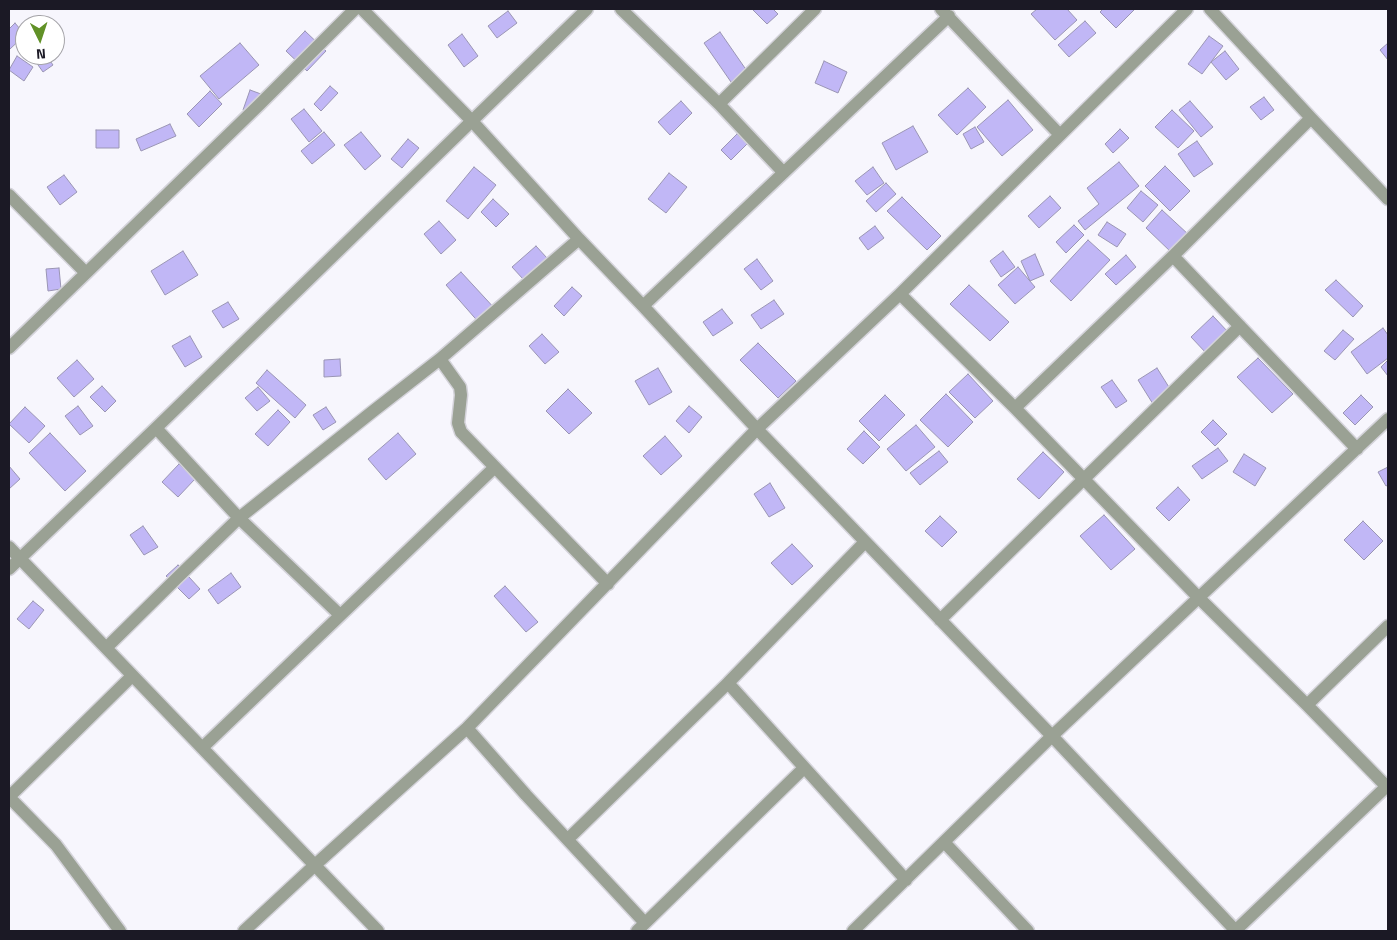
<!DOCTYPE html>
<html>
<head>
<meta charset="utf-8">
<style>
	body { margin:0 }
	#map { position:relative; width:1397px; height:940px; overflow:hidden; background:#f7f6fd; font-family:"Titillium Web",sans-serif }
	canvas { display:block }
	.frame { position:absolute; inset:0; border:10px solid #1b1925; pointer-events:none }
	.north { position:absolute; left:15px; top:15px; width:50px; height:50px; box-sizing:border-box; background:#fff; border:1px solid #a4a3a8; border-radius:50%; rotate:176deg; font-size:14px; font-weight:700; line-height:20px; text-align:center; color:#1b1925 }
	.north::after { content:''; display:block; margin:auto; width:18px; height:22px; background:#619127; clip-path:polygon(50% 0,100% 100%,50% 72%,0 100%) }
</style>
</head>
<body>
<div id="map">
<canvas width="1397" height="940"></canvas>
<div class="frame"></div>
<div class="north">N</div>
</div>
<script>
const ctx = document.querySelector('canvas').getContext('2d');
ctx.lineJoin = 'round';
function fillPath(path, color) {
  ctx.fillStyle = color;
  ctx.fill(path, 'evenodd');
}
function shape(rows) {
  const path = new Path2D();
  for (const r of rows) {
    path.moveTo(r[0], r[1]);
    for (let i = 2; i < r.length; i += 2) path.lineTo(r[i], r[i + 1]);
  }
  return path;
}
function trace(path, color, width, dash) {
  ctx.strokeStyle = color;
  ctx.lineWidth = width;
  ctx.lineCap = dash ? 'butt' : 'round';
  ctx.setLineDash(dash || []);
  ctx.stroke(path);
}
const building = shape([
	[752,9,773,9,778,14,767,24,752,9],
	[1037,9,1067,9,1077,20,1055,40,1031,14,1037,9],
	[1103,9,1135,9,1116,28,1100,12,1103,9],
	[508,11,517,23,497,38,488,26,508,11],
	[1085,21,1096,33,1069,57,1058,45,1085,21],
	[15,23,25,35,10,49,9,48,9,29,15,23],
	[305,31,326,51,307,71,286,51,305,31],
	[720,32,747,71,731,82,704,43,720,32],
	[462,34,478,56,464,67,448,45,462,34],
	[1209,36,1223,46,1202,74,1188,64,1209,36],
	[240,43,259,65,219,99,200,76,240,43],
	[1388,43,1388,60,1380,50,1388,43],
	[1225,51,1239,69,1226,80,1211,62,1225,51],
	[31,55,46,55,53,65,43,72,31,55],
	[17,56,33,67,24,81,9,70,17,56],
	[824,61,847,72,838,93,815,83,824,61],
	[330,86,338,93,321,111,314,104,330,86],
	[968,88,986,107,957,135,938,115,968,88],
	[250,90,261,94,254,114,243,110,250,90],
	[210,91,222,104,199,127,187,114,210,91],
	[1264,97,1274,110,1261,120,1250,107,1264,97],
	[1008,100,1033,130,1002,156,977,127,1008,100],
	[681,101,692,113,670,135,658,122,681,101],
	[1190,101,1213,127,1201,137,1179,110,1190,101],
	[304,109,322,131,309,142,291,119,304,109],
	[1172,110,1194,131,1178,148,1155,127,1172,110],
	[170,124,176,136,141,151,136,139,170,124],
	[913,126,928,152,896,170,882,143,913,126],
	[975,127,984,142,971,149,963,134,975,127],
	[1120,129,1129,138,1113,153,1105,144,1120,129],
	[96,130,119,130,119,148,96,148,96,130],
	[324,132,335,145,312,164,301,151,324,132],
	[361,132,381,156,365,170,344,145,361,132],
	[737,134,747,144,731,160,721,150,737,134],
	[408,139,419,148,402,168,391,159,408,139],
	[1197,141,1213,164,1194,177,1178,154,1197,141],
	[1119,162,1139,186,1085,230,1078,221,1099,204,1087,188,1119,162],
	[1165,166,1190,191,1170,211,1145,186,1165,166],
	[474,167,496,185,468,219,446,201,474,167],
	[873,167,884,183,867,195,855,181,873,167],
	[669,173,687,187,666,213,648,199,669,173],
	[64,175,77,192,60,205,47,187,64,175],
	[886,183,896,194,876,212,866,201,886,183],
	[1141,191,1158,205,1143,222,1127,208,1141,191],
	[1050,196,1061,208,1039,228,1028,216,1050,196],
	[902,197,941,236,927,250,887,211,902,197],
	[493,199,509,214,496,227,481,212,493,199],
	[1162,210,1189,235,1172,253,1146,228,1162,210],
	[439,221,456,240,441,254,424,234,439,221],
	[1107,222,1126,234,1117,247,1098,235,1107,222],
	[1074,225,1084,235,1066,253,1056,242,1074,225],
	[875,226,884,238,868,250,859,238,875,226],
	[1088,240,1110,260,1071,301,1050,281,1088,240],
	[536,246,547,258,523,279,512,267,536,246],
	[183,251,198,275,165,295,151,271,183,251],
	[1003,251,1015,267,1001,277,990,261,1003,251],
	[1035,254,1044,275,1030,281,1021,261,1035,254],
	[1126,255,1136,267,1116,285,1105,274,1126,255],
	[757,259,773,281,761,290,744,269,757,259],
	[1018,267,1035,287,1015,304,998,285,1018,267],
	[59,268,61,289,48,291,46,269,59,268],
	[461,272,497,311,481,325,446,285,461,272],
	[1336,280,1363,306,1353,317,1325,290,1336,280],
	[969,285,1009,322,990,341,950,304,969,285],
	[572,287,582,296,564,316,554,306,572,287],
	[774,300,784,314,761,329,751,315,774,300],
	[228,302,239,319,223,328,212,311,228,302],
	[722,309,733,323,713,336,703,322,722,309],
	[1213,316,1229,333,1207,354,1191,337,1213,316],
	[1383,328,1388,335,1388,358,1367,374,1351,352,1383,328],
	[1343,330,1354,339,1335,360,1324,351,1343,330],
	[542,334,559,352,545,364,529,346,542,334],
	[190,336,202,357,185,367,172,346,190,336],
	[758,343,796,381,778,398,740,360,758,343],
	[1258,358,1293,394,1272,413,1237,377,1258,358],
	[340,359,341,376,324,377,324,360,340,359],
	[77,360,94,379,74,397,57,378,77,360],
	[1388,360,1388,376,1381,367,1388,360],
	[658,368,672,392,649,405,635,381,658,368],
	[1157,368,1172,392,1153,404,1138,380,1157,368],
	[267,370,306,405,295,418,256,383,267,370],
	[968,374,993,401,975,418,949,392,968,374],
	[1112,380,1127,401,1116,408,1101,387,1112,380],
	[102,386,116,401,105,412,90,397,102,386],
	[258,387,270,401,257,411,245,398,258,387],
	[568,389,592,413,569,434,546,411,568,389],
	[946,394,973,422,948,447,920,420,946,394],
	[885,395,905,415,879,441,859,421,885,395],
	[1361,395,1373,407,1355,425,1343,413,1361,395],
	[78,406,93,426,80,435,65,416,78,406],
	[689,406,702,417,689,433,676,421,689,406],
	[25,407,45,426,29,443,9,424,25,407],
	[326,407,336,422,323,430,313,415,326,407],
	[278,410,290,422,268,446,255,434,278,410],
	[1213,420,1227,434,1215,446,1201,432,1213,420],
	[916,425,935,447,906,471,887,449,916,425],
	[864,431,880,447,863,464,847,449,864,431],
	[50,433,86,471,65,491,29,453,50,433],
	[398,433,416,454,386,480,368,459,398,433],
	[665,436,682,456,661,475,643,456,665,436],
	[1218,448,1228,461,1202,479,1192,466,1218,448],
	[939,451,948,462,920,485,910,473,939,451],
	[1043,452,1064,472,1039,499,1017,479,1043,452],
	[1244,454,1266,468,1255,486,1233,472,1244,454],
	[179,464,195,479,178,497,162,482,179,464],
	[9,466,20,479,9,489,9,466],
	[1388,467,1388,485,1386,486,1378,472,1388,467],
	[770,483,785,508,769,517,754,494,770,483],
	[1178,487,1190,500,1169,521,1156,508,1178,487],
	[1104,515,1135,549,1111,570,1080,536,1104,515],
	[940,516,957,532,942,547,925,531,940,516],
	[1363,521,1383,541,1364,560,1344,540,1363,521],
	[143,526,158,547,144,555,130,535,143,526],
	[792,544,813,566,792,585,771,563,792,544],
	[178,565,200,589,189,599,166,576,178,565],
	[231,573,241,587,218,604,208,590,231,573],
	[505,586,538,622,526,632,494,596,505,586],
	[33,601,44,610,29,629,17,619,33,601]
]);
fillPath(building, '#c1b7f6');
trace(building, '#9a95b4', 1);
const minor = shape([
	[362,9,472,121,579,239,643,306,757,429,1052,736,1236,931],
	[621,9,719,104,783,172],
	[941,9,1060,135],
	[1210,9,1311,118,1388,199],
	[719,104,815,9],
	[9,195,85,272],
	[1173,256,1357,449],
	[900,294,1015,408,1199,598,1307,705,1387,787],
	[643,306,949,16],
	[9,348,259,105,355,9],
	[440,359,460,387,461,395,458,423,461,432,608,584],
	[1015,408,1173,256,1311,118],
	[156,428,239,518,340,615],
	[9,547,378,931],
	[9,569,156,428,587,9],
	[940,620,1240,326],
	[106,648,177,578,239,518,372,412,440,359,579,239],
	[728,683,906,880],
	[1307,705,1388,626],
	[467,728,526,795,645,923],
	[202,748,495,467],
	[9,797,56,845,120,931],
	[9,797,132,676],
	[568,839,728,683,865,542],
	[944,842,1028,931],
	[244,931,315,865,467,728,757,429,900,294,1187,9],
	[637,931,804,768],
	[853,931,1052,736,1388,419],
	[1235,931,1388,785]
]);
trace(minor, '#d4d3da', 15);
trace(minor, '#9aa194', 12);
</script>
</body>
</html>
